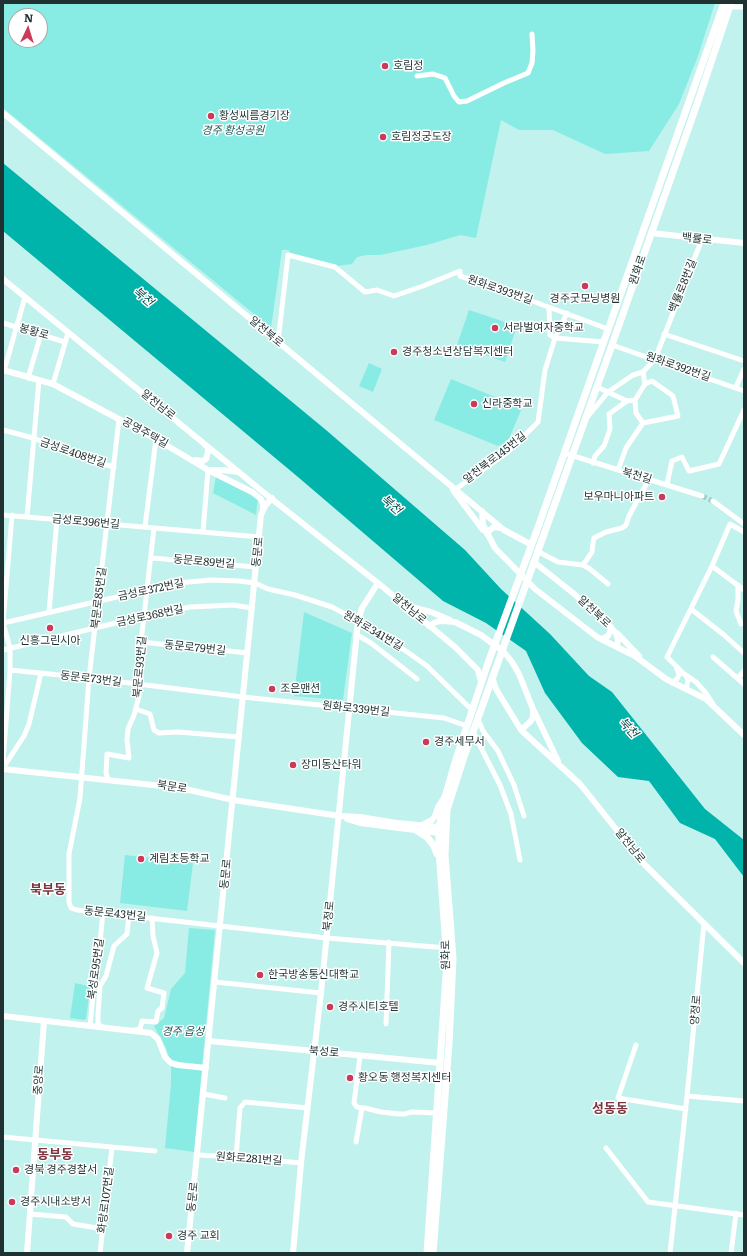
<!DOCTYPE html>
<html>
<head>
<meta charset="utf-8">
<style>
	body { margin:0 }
	#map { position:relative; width:747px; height:1256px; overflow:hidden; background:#c1f2ed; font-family:Literata,serif }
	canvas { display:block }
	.frame { position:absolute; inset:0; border:4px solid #1f3231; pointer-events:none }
	.north { position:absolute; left:8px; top:8px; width:40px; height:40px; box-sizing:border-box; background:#fff; border:1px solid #a5adad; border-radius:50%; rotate:4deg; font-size:11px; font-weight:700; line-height:16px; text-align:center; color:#1f3231 }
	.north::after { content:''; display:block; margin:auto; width:14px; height:18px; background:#cb3b59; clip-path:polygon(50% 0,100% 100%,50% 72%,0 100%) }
</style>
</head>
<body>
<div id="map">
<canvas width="747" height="1256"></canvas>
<div class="frame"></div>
<div class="north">N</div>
</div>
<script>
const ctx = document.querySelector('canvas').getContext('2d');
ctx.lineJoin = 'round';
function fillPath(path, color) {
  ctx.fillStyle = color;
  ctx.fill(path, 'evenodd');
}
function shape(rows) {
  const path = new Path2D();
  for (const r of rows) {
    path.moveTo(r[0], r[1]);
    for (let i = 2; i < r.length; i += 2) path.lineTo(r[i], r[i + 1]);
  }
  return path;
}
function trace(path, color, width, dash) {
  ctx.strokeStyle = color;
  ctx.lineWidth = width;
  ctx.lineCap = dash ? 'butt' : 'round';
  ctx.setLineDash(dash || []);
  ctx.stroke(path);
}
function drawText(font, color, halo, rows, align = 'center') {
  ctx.font = font + ' Literata,"Noto Sans KR",serif';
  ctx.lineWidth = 3;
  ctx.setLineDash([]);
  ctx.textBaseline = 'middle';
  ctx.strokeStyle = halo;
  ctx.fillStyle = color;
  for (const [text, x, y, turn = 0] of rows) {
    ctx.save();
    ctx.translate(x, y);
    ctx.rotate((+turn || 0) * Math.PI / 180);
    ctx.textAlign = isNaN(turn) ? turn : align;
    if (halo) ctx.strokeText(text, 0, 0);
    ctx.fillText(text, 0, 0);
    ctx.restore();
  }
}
fillPath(shape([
	[3,3,715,3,698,56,679,104,649,151,605,154,553,130,519,130,501,120,476,238,460,235,427,245,380,255,367,255,357,257,352,264,337,266,291,253,288,250,282,250,271,328,3,108],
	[16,16,40,16,40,40,16,40],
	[469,310,517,326,505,362,457,345],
	[369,363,382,369,373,392,359,386],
	[451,379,522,408,508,441,498,446,434,420],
	[216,476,258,496,256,515,213,493],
	[304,612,352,633,343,700,294,696],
	[125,855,193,863,187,911,120,903],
	[189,928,215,930,194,1152,165,1148,171,1084,171,1063,166,1048,154,1026,164,1018,171,989,185,973],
	[75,983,88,986,90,989,86,1019,84,1020,70,1018]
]), '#88ece4');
fillPath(shape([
	[3,163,326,430,465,550,501,589,550,634,589,676,612,692,705,809,744,840,744,877,715,839,680,823,649,781,618,777,582,743,545,693,526,651,486,623,443,601,298,477,3,231]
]), '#00b3ab');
trace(shape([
	[702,496,713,501]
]), '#a1ccc7', 5, [5, 2.5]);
trace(shape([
	[730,7,744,7],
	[417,76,433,74,445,78,454,96,459,102,467,101,504,83,528,73,532,63,533,51,532,34],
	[549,308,550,335,555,338,604,342],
	[3,323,65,342],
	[664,334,744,361],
	[278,342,288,255,335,267,365,292,377,290,394,296,423,286,460,271,460,276,497,288,608,329],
	[612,345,744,391],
	[4,371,25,297],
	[643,372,655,359,702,239],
	[28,378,41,334],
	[53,384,68,333],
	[597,387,627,401,635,400,645,384,643,372],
	[736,387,744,369],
	[589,415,608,392,633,375,643,372],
	[119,419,89,678,80,798,69,854,69,902,71,908,77,910,327,938,447,948],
	[643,423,678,416,673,396,652,381,645,384],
	[3,430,33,438,89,460,114,467],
	[564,453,702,496],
	[593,463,595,456,604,446,610,429,609,414,627,401],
	[618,470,626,448,643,423,636,413,635,400],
	[667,484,672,461,682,457,689,471,719,464,744,410],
	[456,489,508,452,538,422,545,370,555,338,567,313],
	[713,501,744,524],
	[3,515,260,537],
	[27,517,39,380],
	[145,527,156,439],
	[203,532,208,470],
	[537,551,558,562,583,565,590,569,608,584],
	[152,558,256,567],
	[583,565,592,552,593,543,594,538,606,532,622,528,626,525,629,516,649,479],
	[712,566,744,590],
	[738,585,738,600,736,611,741,624],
	[691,609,724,635,744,653],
	[49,612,57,519],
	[3,623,178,583,211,580,239,581,255,583,268,589,295,595,332,607,379,632,427,666,473,711],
	[3,623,10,648,10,670,3,762],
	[3,623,12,515],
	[357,635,371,643,417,679],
	[141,642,248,653],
	[3,650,145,616,190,607,233,605,252,608],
	[713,657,744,684],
	[10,670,89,678,243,697,444,718,467,726],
	[686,675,696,682,706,693,713,704],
	[738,678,744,671],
	[672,683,677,679,679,675,676,666],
	[686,689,688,681,687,677,667,657,712,566,730,524,744,532],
	[136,709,150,714,154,730,159,733,178,732,239,737],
	[478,719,483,731,498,751,514,785,524,816],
	[473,732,500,785,511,814,520,860],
	[3,768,24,736,29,724,41,673],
	[108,779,106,773,107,754,129,758,127,740,128,729,134,715,139,696,141,642,154,528],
	[215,982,321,993],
	[93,985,100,986,106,976,114,946,127,934,129,915],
	[100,986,98,1014,98,1024,102,1027],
	[386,1024,389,942],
	[90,1026,94,983,97,973,103,912],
	[134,1030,140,1029,142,1021,156,1022,158,1011,162,1008,164,993,147,988,157,953,153,936,152,918],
	[636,1045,618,1098,686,1109],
	[360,1056,354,1103,357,1107,362,1108],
	[204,1094,225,1098],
	[687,1096,744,1101],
	[3,1137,155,1151],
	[356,1142,362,1108,365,1108,381,1112,399,1114,405,1114,411,1112,436,1113],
	[606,1148,648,1202,744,1215],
	[198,1155,236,1157,301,1163],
	[236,1157,240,1108,245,1102,308,1108],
	[30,1214,66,1217,73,1224,103,1229],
	[100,1253,112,1147],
	[670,1253,687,1096,704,923],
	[731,1253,736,1213]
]), '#fff', 5);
trace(shape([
	[3,113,504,530,532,545],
	[651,233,744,243],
	[3,279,268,496,378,583,455,647,478,670,481,682],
	[3,370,53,384,156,439,208,470,252,492,261,499,263,504,263,509],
	[195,460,203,461,206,459,208,452,208,448,205,445],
	[210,470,223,470,238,472],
	[453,490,483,530],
	[482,511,483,525,495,548,535,589,597,637,635,656,666,679,706,699,744,735],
	[487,534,490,530,494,527,501,528],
	[534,562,573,593,603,619,616,633,618,640,617,646],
	[407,606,431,612,450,620],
	[429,626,436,622,441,621,455,622,481,635,504,652,512,662,519,674,533,709,533,717,531,721,521,730],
	[618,634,639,656],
	[602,639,608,636,610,632,611,627],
	[492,677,496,689,521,730,580,784,644,864,744,963],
	[534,711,558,761],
	[3,769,181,788,233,800,340,816,360,817,397,823,439,827],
	[347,819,360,823,439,833],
	[422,825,432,820,435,816,438,807,444,798],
	[3,1016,151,1033,158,1039,165,1057,171,1063,178,1065,206,1068],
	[209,1041,440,1063],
	[27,1253,44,1021],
	[187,1253,261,515,265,506,272,498],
	[293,1253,301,1163,321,993,358,621,362,608,378,583]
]), '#fff', 6);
trace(shape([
	[416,830,427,837,434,846,437,854],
	[427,1253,447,961,439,851,439,827,445,797,456,759,488,663,537,530,724,3],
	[433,1253,449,1044,453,958,445,855,447,810,464,757,613,342,697,104,731,3]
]), '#fff', 7);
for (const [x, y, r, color] of [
	[385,66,4,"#cb3b59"],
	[211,116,4,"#cb3b59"],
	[383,137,4,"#cb3b59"],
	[585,286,4,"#cb3b59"],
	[495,328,4,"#cb3b59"],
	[394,352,4,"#cb3b59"],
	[474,404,4,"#cb3b59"],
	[662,497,4,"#cb3b59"],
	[50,628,4,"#cb3b59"],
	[272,689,4,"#cb3b59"],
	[426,742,4,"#cb3b59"],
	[293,765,4,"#cb3b59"],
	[141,859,4,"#cb3b59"],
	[260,975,4,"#cb3b59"],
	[330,1007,4,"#cb3b59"],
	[350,1078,4,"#cb3b59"],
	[16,1170,4,"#cb3b59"],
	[12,1202,4,"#cb3b59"],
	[169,1236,4,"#cb3b59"]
]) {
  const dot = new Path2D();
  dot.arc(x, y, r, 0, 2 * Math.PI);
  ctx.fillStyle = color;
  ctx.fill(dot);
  trace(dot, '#fff', 1.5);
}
drawText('11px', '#1f3231', '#fff', [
	["호림정",393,66],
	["황성씨름경기장",219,116],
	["호림정궁도장",391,137],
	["경주굿모닝병원",585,299,"center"],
	["서라벌여자중학교",503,328],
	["경주청소년상담복지센터",402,352],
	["신라중학교",482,404],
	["보우마니아파트",654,497,"right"],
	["신흥그린시아",50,641,"center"],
	["조은맨션",280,689],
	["경주세무서",434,742],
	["장미동산타워",301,765],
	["계림초등학교",149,859],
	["한국방송통신대학교",268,975],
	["경주시티호텔",338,1007],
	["황오동 행정복지센터",358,1078],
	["경북 경주경찰서",24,1170],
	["경주시내소방서",20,1202],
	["경주 교회",177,1236]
], 'left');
drawText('italic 11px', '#1e5955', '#fff', [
	["경주 황성공원",233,131],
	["경주 읍성",183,1032]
]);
drawText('11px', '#1f3231', '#fff', [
	["백률로",697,239,6],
	["원화로",638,270,-71],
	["백률로8번길",683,286,-68],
	["원화로393번길",500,290,19],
	["봉황로",34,332,16],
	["알천북로",266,332,40],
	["원화로392번길",678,367,19],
	["알천남로",158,405,39],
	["공영주택길",145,433,29],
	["금성로408번길",73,453,19],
	["알천북로145번길",495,458,-38],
	["북천길",637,476,16],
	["금성로396번길",86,522,5],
	["동문로",258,552,-84],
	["동문로89번길",204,562,5],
	["금성로372번길",151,590,-12],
	["북문로85번길",99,598,-83],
	["알천남로",409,609,40],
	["알천북로",594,612,43],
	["금성로368번길",150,616,-12],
	["원화로341번길",373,631,31],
	["동문로79번길",195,648,6],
	["북문로93번길",140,667,-85],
	["동문로73번길",91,679,7],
	["원화로339번길",356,709,6],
	["북문로",172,787,9],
	["알천남로",630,846,51],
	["동문로",226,874,-84],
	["동문로43번길",115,914,6],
	["북정로",329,916,-84],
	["원화로",446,955,-91],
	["북성로95번길",96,969,-82],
	["양정로",696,1010,-85],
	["북성로",324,1052,5],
	["중앙로",39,1080,-86],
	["원화로281번길",249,1159,4],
	["동문로",193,1197,-84],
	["화랑로107번길",106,1200,-83]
]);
drawText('italic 12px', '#084945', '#fff', [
	["북천",143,297,40],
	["북천",391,505,40],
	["북천",628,728,47]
]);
drawText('bold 13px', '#7d3640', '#fff', [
	["북부동",48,890],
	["성동동",610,1109],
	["동부동",55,1155]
]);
</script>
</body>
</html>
